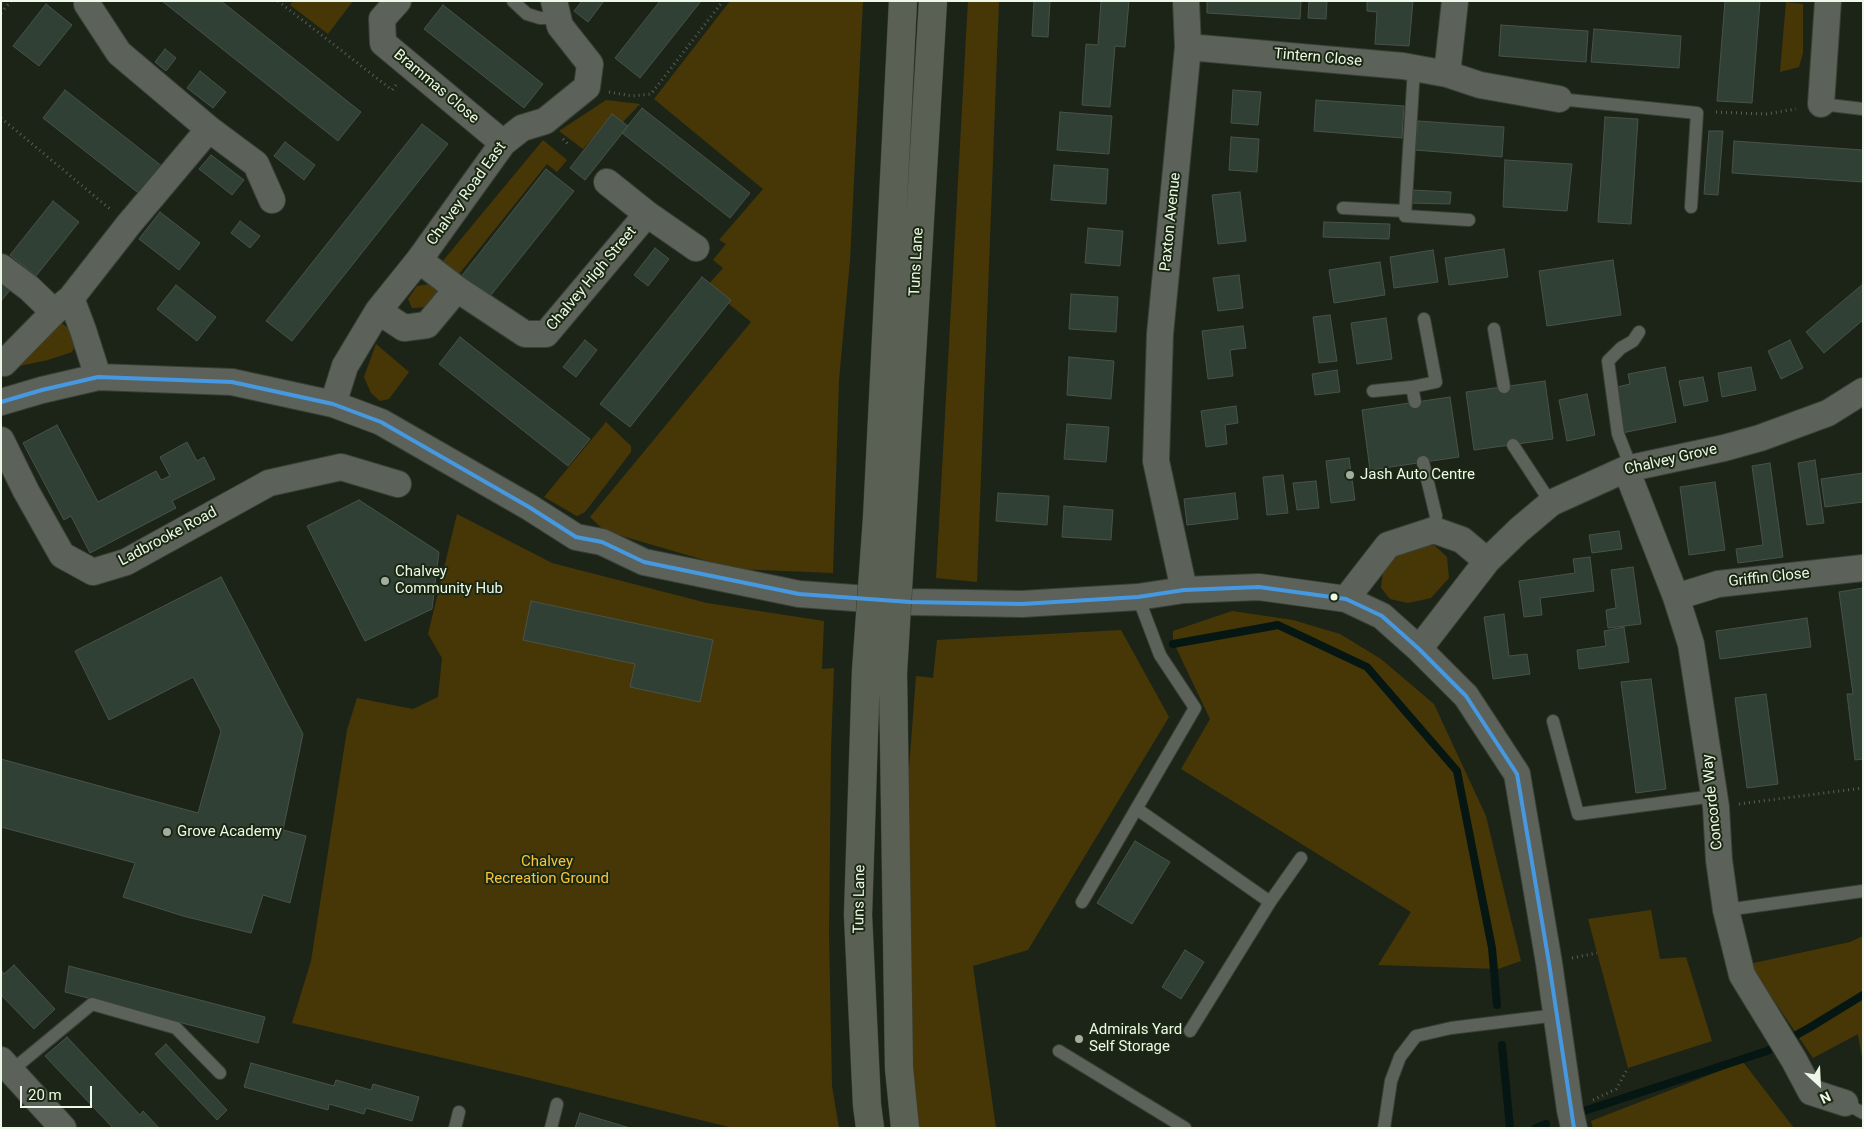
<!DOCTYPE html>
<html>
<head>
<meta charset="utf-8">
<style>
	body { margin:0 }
	#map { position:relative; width:1864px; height:1129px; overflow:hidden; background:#1c2418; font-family:Roboto,sans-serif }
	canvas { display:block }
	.frame { position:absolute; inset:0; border:2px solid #eef8e9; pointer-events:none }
	.north { position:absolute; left:1794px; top:1059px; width:50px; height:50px; -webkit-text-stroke:4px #1b2913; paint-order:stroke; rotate:155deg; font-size:14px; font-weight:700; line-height:20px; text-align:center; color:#eef8e9 }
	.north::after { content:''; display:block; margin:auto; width:18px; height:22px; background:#eef8e9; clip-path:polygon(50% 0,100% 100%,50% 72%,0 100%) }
	.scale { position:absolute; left:20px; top:1086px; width:72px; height:22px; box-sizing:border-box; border:2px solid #eef8e9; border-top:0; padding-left:6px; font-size:15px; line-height:18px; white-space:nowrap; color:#eef8e9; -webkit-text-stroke:4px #1b2913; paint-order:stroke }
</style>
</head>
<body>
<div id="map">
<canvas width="1864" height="1129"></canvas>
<div class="frame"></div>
<div class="north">N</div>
<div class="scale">20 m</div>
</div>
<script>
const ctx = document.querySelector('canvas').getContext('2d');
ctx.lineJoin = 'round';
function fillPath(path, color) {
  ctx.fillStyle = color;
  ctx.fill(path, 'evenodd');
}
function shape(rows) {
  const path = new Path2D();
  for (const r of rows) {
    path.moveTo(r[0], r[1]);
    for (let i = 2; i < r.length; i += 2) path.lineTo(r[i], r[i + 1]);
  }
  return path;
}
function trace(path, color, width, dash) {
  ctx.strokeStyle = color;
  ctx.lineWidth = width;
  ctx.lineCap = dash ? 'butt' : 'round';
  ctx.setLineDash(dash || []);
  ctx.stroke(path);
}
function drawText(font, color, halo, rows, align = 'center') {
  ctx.font = font + ' Roboto,sans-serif';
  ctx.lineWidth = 4;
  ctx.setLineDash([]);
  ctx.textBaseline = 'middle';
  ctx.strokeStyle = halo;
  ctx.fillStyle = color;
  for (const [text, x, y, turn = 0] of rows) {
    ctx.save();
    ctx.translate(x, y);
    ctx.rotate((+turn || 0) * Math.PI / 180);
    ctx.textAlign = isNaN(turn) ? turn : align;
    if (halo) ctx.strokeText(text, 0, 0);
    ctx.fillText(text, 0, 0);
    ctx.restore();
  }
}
fillPath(shape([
	[293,1,353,1,328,34,290,5],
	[730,1,863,1,850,260,839,380,833,573,735,569,605,531,590,517,751,322,707,286,723,268,713,260,726,244,719,240,763,189,654,99],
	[968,1,999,1,977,582,936,578],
	[1786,2,1803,4,1803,53,1799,67,1780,72],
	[606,100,640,104,622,123,612,116,583,149,559,131],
	[543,140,567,160,557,172,547,164,459,274,453,276,442,262],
	[430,284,437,289,437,300,426,307,412,308,408,299,417,286],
	[60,322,71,330,75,346,72,352,48,360,15,367],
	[376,344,409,372,389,399,380,401,371,393,364,377],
	[606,422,631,446,631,452,585,512,577,516,544,497],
	[457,514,552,563,707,603,824,621,822,669,834,668,831,749,829,935,832,1086,839,1128,733,1128,530,1078,292,1023,311,961,347,730,357,698,413,709,438,697,442,658,428,634],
	[1432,543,1447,557,1449,578,1431,598,1408,603,1390,599,1381,588,1383,571,1396,557,1409,546],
	[1232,611,1293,620,1340,634,1381,659,1434,704,1486,816,1521,961,1498,969,1378,965,1411,912,1181,769,1210,719,1173,641,1173,631],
	[1121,630,1169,717,1028,950,973,966,996,1128,912,1128,904,835,916,676,933,678,937,640],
	[1651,910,1660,959,1686,957,1712,1041,1628,1068,1588,919],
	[1863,936,1863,1064,1858,1034,1813,1058,1749,964,1850,942],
	[1743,1062,1794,1128,1593,1128,1591,1121]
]), '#483706');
trace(shape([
	[1173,644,1278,625,1367,667,1457,771,1492,948,1497,1005],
	[1502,1045,1510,1128],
	[1584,1111,1767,1051,1809,1028,1863,995],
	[1536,1128,1546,1124]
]), '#061613', 8);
const building = shape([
	[162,1,221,1,361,112,338,141,162,1],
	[582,1,604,1,588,22,574,11,582,1],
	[660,1,701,1,640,78,615,58,660,1],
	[1034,1,1050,1,1048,37,1032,36,1034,1],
	[1101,1,1129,1,1125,47,1115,46,1110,107,1082,105,1086,44,1098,45,1101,1],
	[1207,1,1301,1,1300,19,1207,13,1207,1],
	[1309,1,1327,1,1326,19,1308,18,1309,1],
	[1367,1,1413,1,1409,46,1375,44,1377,12,1367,11,1367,1],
	[1725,1,1760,1,1752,103,1717,101,1725,1],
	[46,4,72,25,39,66,13,46,46,4],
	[443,5,543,84,524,108,424,29,443,5],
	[1501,25,1588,31,1586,62,1499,56,1501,25],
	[1594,29,1681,36,1679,68,1591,62,1594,29],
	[165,49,176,58,166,71,155,62,165,49],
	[200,71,226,92,213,108,187,88,200,71],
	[65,90,163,167,141,195,43,118,65,90],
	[1233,90,1261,92,1258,125,1231,123,1233,90],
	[1316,100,1404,106,1402,138,1314,131,1316,100],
	[642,108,750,193,730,218,622,133,642,108],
	[1060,112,1112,116,1109,154,1057,150,1060,112],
	[612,114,628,126,585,180,570,168,612,114],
	[1605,117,1638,119,1631,224,1598,222,1605,117],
	[1418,121,1504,127,1502,157,1415,150,1418,121],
	[422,124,448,144,292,341,266,321,422,124],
	[1709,131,1723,131,1718,195,1704,194,1709,131],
	[1231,137,1259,139,1257,172,1229,170,1231,137],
	[1734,141,1863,150,1863,182,1732,173,1734,141],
	[285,142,315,165,304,180,274,156,285,142],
	[211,155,244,180,232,195,199,169,211,155],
	[1505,160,1572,164,1567,211,1503,207,1505,160],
	[1054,165,1108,169,1106,204,1051,200,1054,165],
	[546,169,574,191,487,300,460,278,546,169],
	[1411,190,1451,192,1450,204,1410,203,1411,190],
	[1240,192,1246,241,1218,244,1212,195,1240,192],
	[53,201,79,222,36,276,10,255,53,201],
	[160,212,200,243,179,270,139,239,160,212],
	[240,221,260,236,250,248,231,233,240,221],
	[1324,222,1390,224,1389,239,1323,237,1324,222],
	[1088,228,1123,231,1120,266,1085,263,1088,228],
	[655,248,669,259,648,286,634,275,655,248],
	[1504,249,1508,277,1449,285,1445,258,1504,249],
	[1433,250,1438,282,1394,288,1390,257,1433,250],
	[1613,260,1621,315,1547,326,1539,271,1613,260],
	[1380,262,1385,295,1334,303,1329,270,1380,262],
	[1239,275,1243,308,1218,311,1213,278,1239,275],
	[702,277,731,300,630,427,600,404,702,277],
	[1,281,11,289,1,301,1,281],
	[1863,284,1863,320,1824,353,1806,332,1863,284],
	[176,285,216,317,197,341,157,309,176,285],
	[1071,294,1118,297,1116,332,1069,329,1071,294],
	[1330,315,1337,361,1319,363,1313,317,1330,315],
	[1386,318,1392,359,1357,364,1351,323,1386,318],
	[1243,326,1246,348,1230,350,1233,376,1208,379,1202,331,1243,326],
	[460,337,590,439,568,466,439,364,460,337],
	[585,340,597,350,576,377,563,367,585,340],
	[1790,340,1803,368,1781,379,1768,351,1790,340],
	[1069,357,1114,361,1111,399,1067,395,1069,357],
	[1665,367,1676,422,1622,433,1613,388,1630,384,1628,374,1665,367],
	[1751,367,1756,390,1722,397,1718,373,1751,367],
	[1337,370,1340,392,1315,395,1312,374,1337,370],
	[1703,377,1708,401,1684,406,1679,381,1703,377],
	[1545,381,1553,439,1474,450,1466,392,1545,381],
	[1587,394,1595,435,1567,441,1559,400,1587,394],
	[1450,397,1459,457,1370,470,1362,410,1450,397],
	[1236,406,1238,423,1225,425,1227,444,1206,447,1201,411,1236,406],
	[1067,424,1109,427,1106,462,1064,459,1067,424],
	[57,425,98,502,156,471,161,480,170,476,160,457,187,442,197,461,204,457,215,479,172,501,176,508,90,553,71,516,64,520,23,443,57,425],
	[1349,458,1355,500,1331,503,1326,461,1349,458],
	[1815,460,1824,523,1807,525,1798,463,1815,460],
	[1770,463,1783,557,1738,563,1736,549,1763,545,1752,466,1770,463],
	[1863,473,1863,502,1825,507,1821,479,1863,473],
	[1283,475,1288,513,1267,515,1263,477,1283,475],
	[1316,481,1319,508,1297,510,1293,483,1316,481],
	[1715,482,1725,550,1689,555,1680,487,1715,482],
	[998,493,1049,496,1047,525,996,521,998,493],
	[1235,493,1238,519,1187,525,1184,499,1235,493],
	[359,500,439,552,432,609,365,641,307,526,359,500],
	[1064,506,1113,510,1111,540,1062,537,1064,506],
	[1619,531,1622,549,1592,553,1589,535,1619,531],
	[1590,557,1594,591,1540,598,1542,615,1524,617,1519,581,1575,573,1573,559,1590,557],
	[1633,567,1641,624,1608,628,1606,610,1616,608,1611,570,1633,567],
	[221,577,303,734,283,830,306,836,290,903,263,895,251,933,183,916,123,897,135,863,1,827,1,759,198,813,221,731,193,677,109,720,75,651,221,577],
	[1863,588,1863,759,1855,760,1847,694,1853,694,1839,592,1863,588],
	[531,601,713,640,700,702,630,687,635,664,523,640,531,601],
	[1504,614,1509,656,1527,654,1530,674,1493,679,1484,617,1504,614],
	[1807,618,1811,647,1720,659,1716,631,1807,618],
	[1624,627,1629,662,1579,669,1577,650,1606,646,1604,631,1624,627],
	[1651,679,1666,789,1636,793,1621,682,1651,679],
	[1766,694,1778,784,1747,788,1735,698,1766,694],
	[1135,841,1170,862,1132,924,1097,903,1135,841],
	[1185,950,1204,962,1181,999,1162,987,1185,950],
	[14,965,55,1009,34,1029,1,995,1,970,4,974,14,965],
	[69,966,265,1017,258,1043,65,992,69,966],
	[67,1037,140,1115,143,1111,159,1128,113,1128,45,1056,67,1037],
	[166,1044,227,1110,217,1120,155,1054,166,1044],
	[251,1063,334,1086,336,1080,371,1090,373,1084,419,1097,412,1121,366,1108,364,1114,329,1104,328,1110,244,1087,251,1063],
	[580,1113,630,1128,575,1128,580,1113]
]);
fillPath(building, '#304034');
trace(building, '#495249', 1);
const lane = shape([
	[513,1,527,14,540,18,558,18],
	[1414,68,1405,216,1469,220],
	[1559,99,1697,113,1691,207],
	[1821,104,1863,109],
	[1343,208,1405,211],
	[1494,329,1504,387],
	[1412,387,1415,402],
	[1373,391,1412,387,1436,382,1424,319],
	[1513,445,1551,503],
	[1423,462,1436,516,1434,530],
	[1631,467,1618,434,1608,361,1621,348,1633,341,1639,332],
	[1553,721,1578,814,1714,796],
	[1137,809,1270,902],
	[1082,902,1195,708,1160,655,1138,597],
	[1726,910,1863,891],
	[1190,1031,1270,902,1301,858],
	[1059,1051,1185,1128],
	[11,1071,92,1004,176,1028,220,1073],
	[1845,1103,1863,1113],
	[455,1128,459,1112],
	[551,1128,557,1104],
	[1384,1128,1391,1081,1400,1057,1416,1036,1451,1028,1557,1015]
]);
const street = shape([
	[398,1,382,19,383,43,503,143],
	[87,4,119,53,209,129,256,164,272,200],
	[1188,47,1403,66,1447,74,1480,85,1559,99],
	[1447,74,1455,1],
	[1821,104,1828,1],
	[607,182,647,214,696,248],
	[1,267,29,288,54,312],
	[457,289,525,334,546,334,647,214],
	[71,298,83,330,98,377],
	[378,311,404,328,427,325,457,289,419,260],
	[1,362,4,363,54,312,71,298,129,224,209,129],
	[1,402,42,390,98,377,232,382,333,404,381,422,529,507,576,537,602,542,644,562,799,594,910,602,1022,604,1138,597,1184,590,1259,587,1346,599,1382,616,1419,649,1466,696,1517,774,1549,963,1570,1110,1574,1128],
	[333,404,345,366,378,311,419,260,503,143,522,128,545,121,587,87,590,64,560,26,554,1],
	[1,440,26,491,62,555,93,572,126,562,269,483,341,467,398,484],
	[1626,469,1676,597,1691,644,1716,807,1719,860,1726,910,1742,975,1794,1060,1811,1092,1845,1103],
	[1184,590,1156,461,1160,334,1188,47,1186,1],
	[1676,597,1718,584,1863,568],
	[1346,599,1388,545,1434,530,1462,540,1487,561],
	[1419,649,1487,561,1519,530,1551,503,1626,469,1724,448,1760,438,1828,413,1863,391],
	[1,1060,63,1128]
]);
const primary = shape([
	[877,518,903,1],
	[902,522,933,1],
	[866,671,858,915,867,1105,870,1128],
	[893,673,899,1068,905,1128]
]);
trace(lane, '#394035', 14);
trace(street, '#394035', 28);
trace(primary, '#394035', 29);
trace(shape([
	[278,1,392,90,396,85],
	[1,13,11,1],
	[609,92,632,96,651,94,723,1],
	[1716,112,1766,114,1796,109],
	[1,118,110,209],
	[563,139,569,145],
	[1739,804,1863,788],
	[1572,958,1597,953],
	[1593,1100,1616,1089,1628,1068]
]), '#596056', 3, [1, 4]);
trace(lane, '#5c6259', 12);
trace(street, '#5c6259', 26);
trace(primary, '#5b6054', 28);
const primaryBridge = shape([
	[866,671,877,518],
	[893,673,902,522]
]);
trace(primaryBridge, '#394035', 29, []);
trace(primaryBridge, '#5b6054', 28);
trace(shape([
	[1,402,42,390,98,377,232,382,333,404,381,422,529,507,576,537,602,542,644,562,799,594,910,602,1022,604,1138,597,1184,590,1259,587,1346,599,1382,616,1419,649,1466,696,1517,774,1549,963,1574,1128]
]), '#4699e1', 4);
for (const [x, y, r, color] of [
	[1350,475,5,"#a4aea0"],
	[385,581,5,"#a4aea0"],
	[1334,597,4.5,"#eef8e9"],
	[167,832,5,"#a4aea0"],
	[1079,1039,5,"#a4aea0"]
]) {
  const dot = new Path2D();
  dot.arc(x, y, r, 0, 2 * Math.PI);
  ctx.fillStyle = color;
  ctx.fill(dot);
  trace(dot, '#1b2913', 2);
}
drawText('15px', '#eef8e9', '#1b2913', [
	["Tintern Close",1318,58,5],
	["Brammas Close",436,87,40],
	["Chalvey Road East",467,194,-54],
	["Paxton Avenue",1171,222,-84],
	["Tuns Lane",917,262,-87],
	["Chalvey High Street",592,279,-50],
	["Chalvey Grove",1671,460,-13],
	["Ladbrooke Road",168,537,-28],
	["Griffin Close",1769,578,-6],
	["Concorde Way",1713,802,-96],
	["Tuns Lane",860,899,-89]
]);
drawText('15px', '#eef8e9', '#1b2913', [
	["Jash Auto Centre",1360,475],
	["Chalvey",395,572],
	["Community Hub",395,589],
	["Grove Academy",177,832],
	["Admirals Yard",1089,1030],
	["Self Storage",1089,1047]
], 'left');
drawText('15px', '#fac33e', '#1b2913', [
	["Chalvey",547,862],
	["Recreation Ground",547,879]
]);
</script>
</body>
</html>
